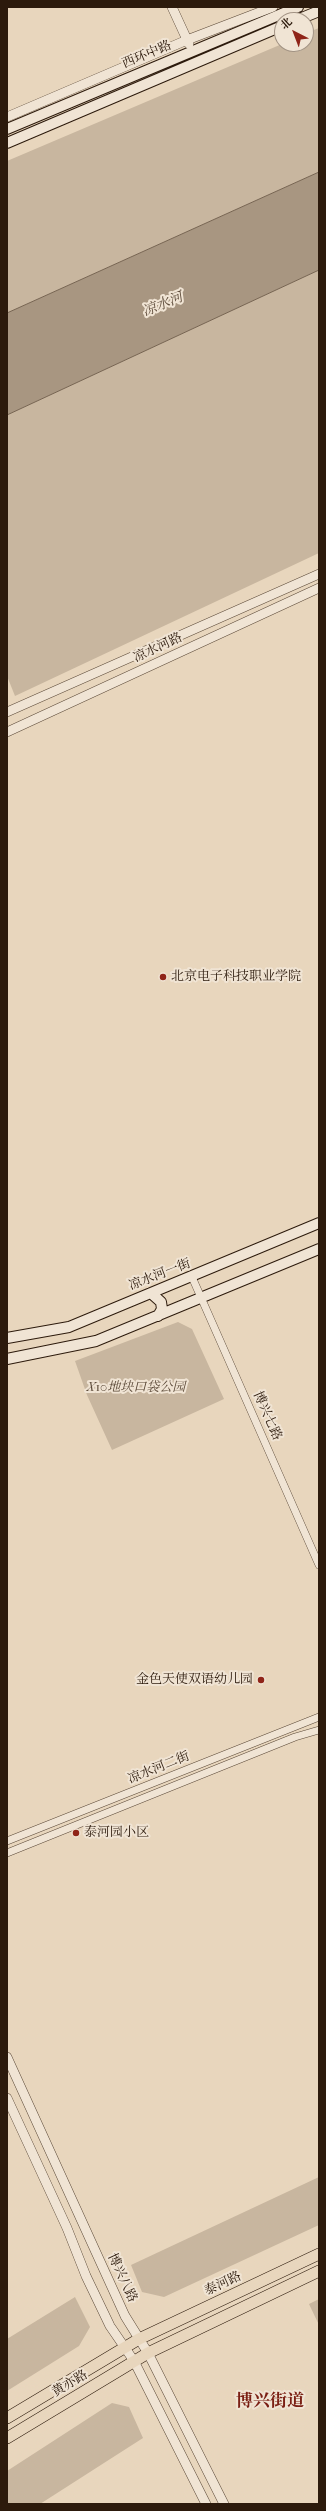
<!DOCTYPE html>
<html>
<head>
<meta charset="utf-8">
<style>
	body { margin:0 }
	#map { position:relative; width:326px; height:2511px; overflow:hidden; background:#e8d6bd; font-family:"IM FELL French Canon","Noto Serif SC",serif }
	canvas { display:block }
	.frame { position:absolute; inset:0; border:8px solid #2c1a0c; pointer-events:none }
	.north { position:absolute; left:274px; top:12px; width:40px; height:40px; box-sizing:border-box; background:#f0e4d4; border:1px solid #a29384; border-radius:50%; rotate:318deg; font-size:11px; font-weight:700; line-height:16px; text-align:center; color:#2c1a0c }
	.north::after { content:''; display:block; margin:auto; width:14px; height:18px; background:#8f2418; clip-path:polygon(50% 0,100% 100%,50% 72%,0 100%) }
</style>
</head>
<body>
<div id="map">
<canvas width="326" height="2511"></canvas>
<div class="frame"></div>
<div class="north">北</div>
</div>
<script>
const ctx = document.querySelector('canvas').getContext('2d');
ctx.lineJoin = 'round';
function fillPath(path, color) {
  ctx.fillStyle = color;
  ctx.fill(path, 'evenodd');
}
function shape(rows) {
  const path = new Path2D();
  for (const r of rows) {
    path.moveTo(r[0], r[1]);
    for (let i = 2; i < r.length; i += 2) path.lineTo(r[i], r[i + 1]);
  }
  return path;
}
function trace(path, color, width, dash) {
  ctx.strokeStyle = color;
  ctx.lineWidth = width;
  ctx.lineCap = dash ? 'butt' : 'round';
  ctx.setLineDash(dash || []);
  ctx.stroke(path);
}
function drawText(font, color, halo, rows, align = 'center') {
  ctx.font = font + ' "IM FELL French Canon","Noto Serif SC",serif';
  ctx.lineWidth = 4;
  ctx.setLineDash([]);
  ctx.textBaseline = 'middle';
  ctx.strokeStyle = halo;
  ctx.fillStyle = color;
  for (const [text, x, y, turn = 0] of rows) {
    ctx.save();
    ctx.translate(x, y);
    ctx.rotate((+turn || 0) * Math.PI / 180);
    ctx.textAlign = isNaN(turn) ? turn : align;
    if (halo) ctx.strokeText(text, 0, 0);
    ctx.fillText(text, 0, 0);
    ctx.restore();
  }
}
fillPath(shape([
	[319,28,319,172,7,313,7,161,282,44,306,44,306,33],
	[319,270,319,553,15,696,7,676,7,415],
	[178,1322,192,1329,224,1399,112,1450,87,1395,75,1361],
	[319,2177,319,2225,164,2297,142,2292,131,2265],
	[75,2297,90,2327,79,2346,7,2391,7,2339],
	[319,2299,319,2325,309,2304],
	[112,2403,129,2407,143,2438,40,2504,7,2504,7,2471]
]), '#c8b69f');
const water = shape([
	[319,172,319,270,7,415,7,313,319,172]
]);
fillPath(water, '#a89681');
trace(water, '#766452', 1);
const minor = shape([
	[192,1277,319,1565],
	[7,1841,319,1717],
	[7,1853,295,1737,319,1730]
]);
const tertiary = shape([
	[172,7,189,44],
	[7,117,187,40,273,7],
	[7,712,319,574],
	[7,732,319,588],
	[7,2057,125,2316,148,2353,224,2504],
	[7,2098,67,2228,86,2276,110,2326,134,2361,206,2504]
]);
const secondary = shape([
	[297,20,319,11],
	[7,129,298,7],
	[7,143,282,26],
	[151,1293,161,1302,162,1309,158,1316],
	[7,1338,69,1327,319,1223],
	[7,1359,96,1341,319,1249]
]);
const primary = shape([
	[7,2418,139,2339,319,2254],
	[7,2438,148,2353,319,2271]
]);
trace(minor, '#5b4938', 8);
trace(tertiary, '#5b4938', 10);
trace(secondary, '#2c1a0c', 12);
trace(primary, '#2c1a0c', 12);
trace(minor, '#f0e4d4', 7);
trace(tertiary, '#f0e4d4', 9);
trace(secondary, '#f0e4d4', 10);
trace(primary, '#e8d6bd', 11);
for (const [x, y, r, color] of [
	[163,977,4,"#8f2418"],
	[261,1680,4,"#8f2418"],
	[76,1833,4,"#8f2418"]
]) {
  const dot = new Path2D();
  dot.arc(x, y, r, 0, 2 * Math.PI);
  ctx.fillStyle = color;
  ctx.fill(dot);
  trace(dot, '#f0e4d4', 1.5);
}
drawText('13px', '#2c1a0c', '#f0e4d4', [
	["西环中路",147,55,-23],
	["凉水河路",158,648,-25],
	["凉水河一街",160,1275,-21],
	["博兴七路",267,1416,66],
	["凉水河二街",159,1768,-22],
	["博兴八路",122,2278,65],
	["泰河路",223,2284,-25],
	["黄亦路",70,2384,-31]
]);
drawText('13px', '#2c1a0c', '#f0e4d4', [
	["北京电子科技职业学院",171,977],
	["金色天使双语幼儿园",253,1680,"right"],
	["泰河园小区",84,1833]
], 'left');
drawText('italic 13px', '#5b4938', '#f0e4d4', [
	["X10地块口袋公园",136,1388]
]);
drawText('italic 14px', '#5e4c3b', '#f0e4d4', [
	["凉水河",163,305,-22]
]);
drawText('bold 17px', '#7a1f14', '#f0e4d4', [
	["博兴街道",270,2402]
]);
</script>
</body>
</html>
